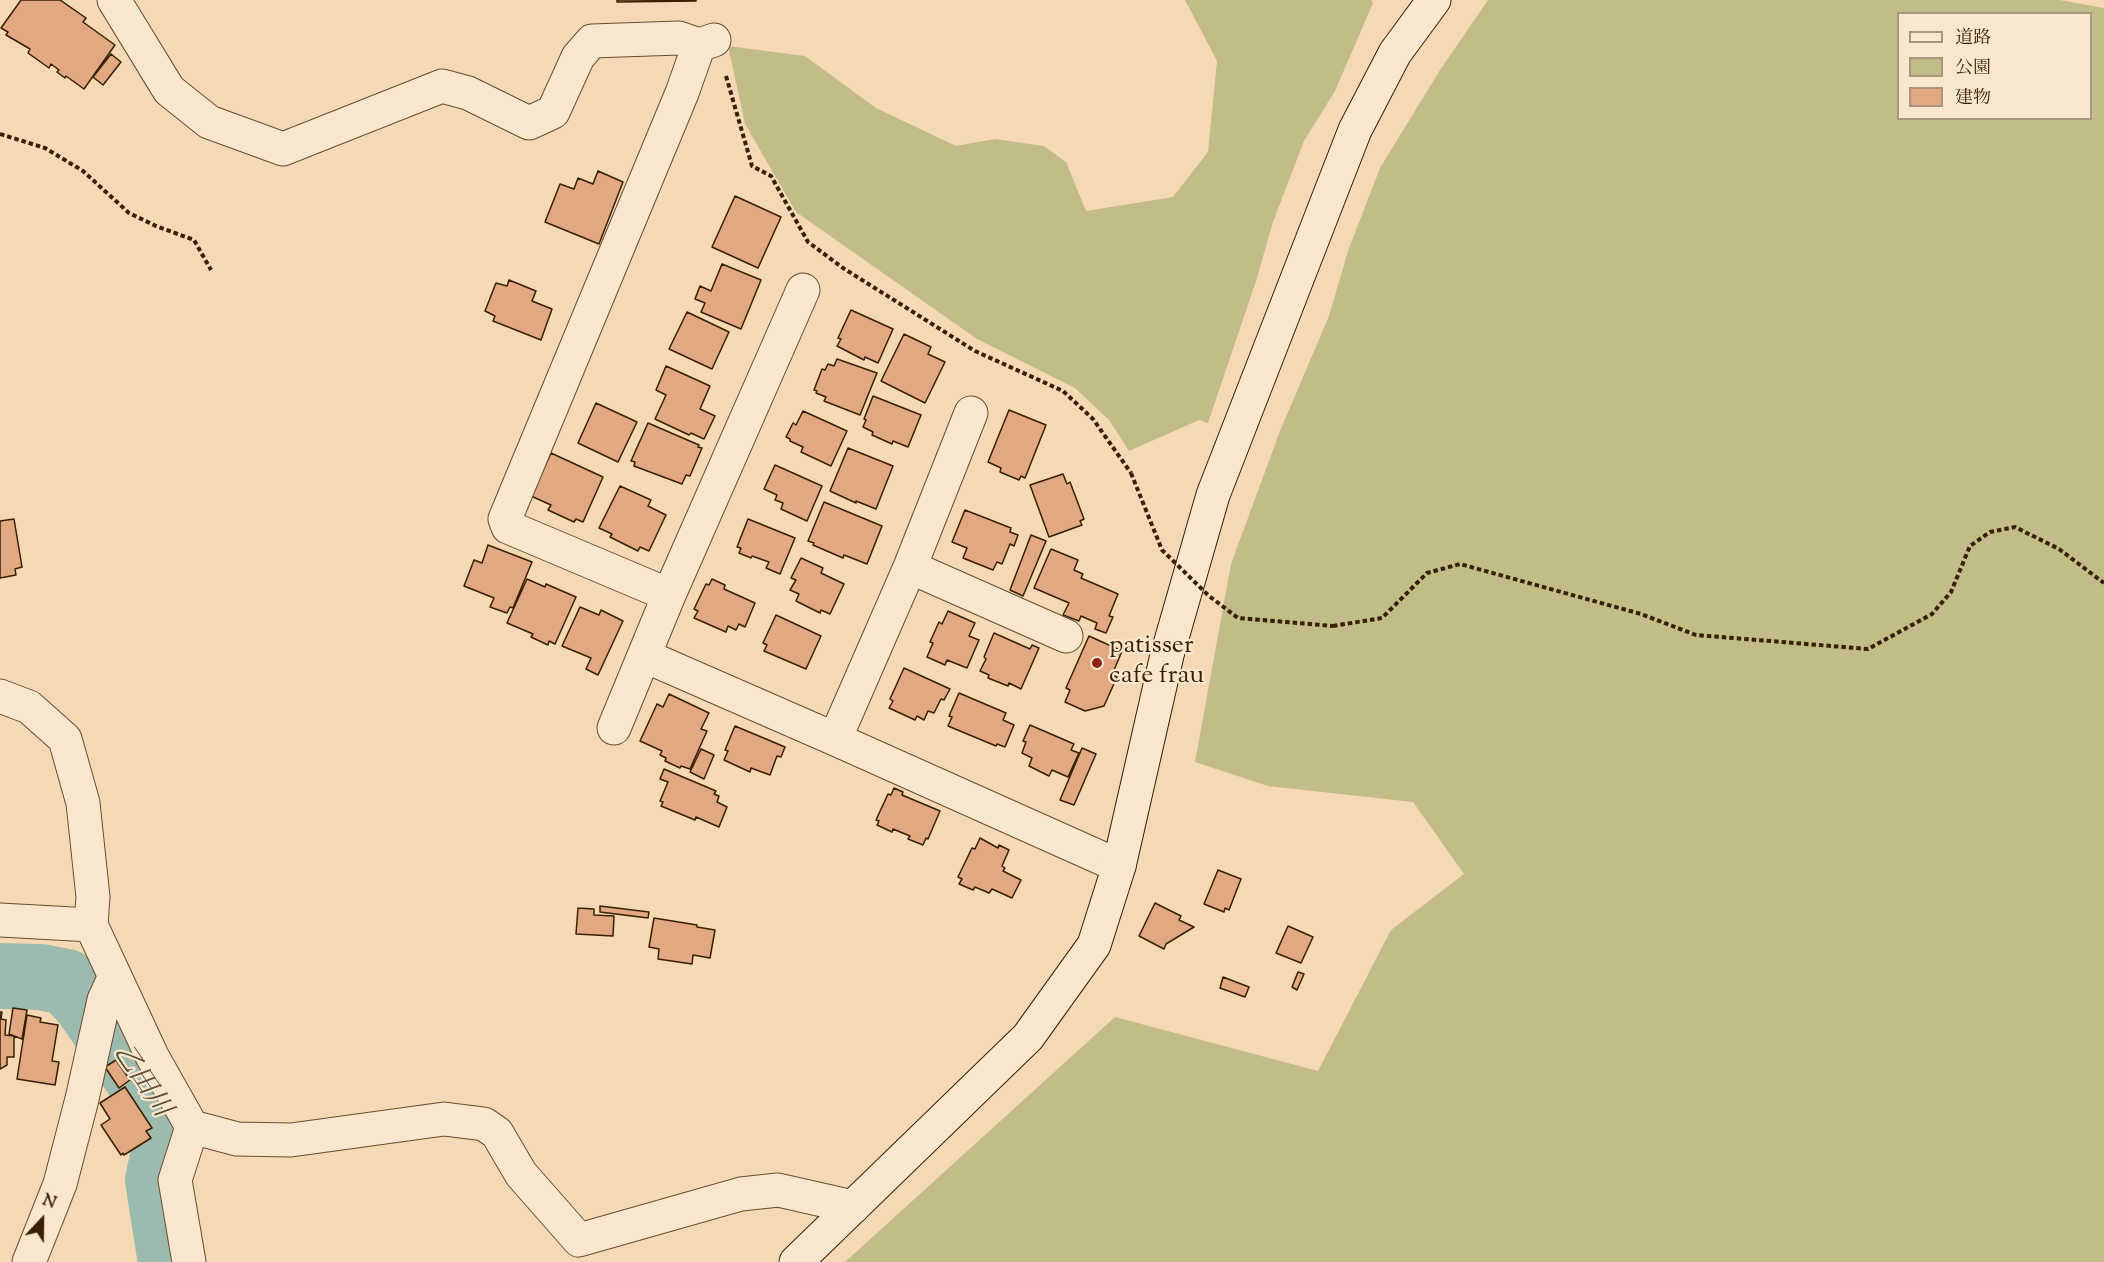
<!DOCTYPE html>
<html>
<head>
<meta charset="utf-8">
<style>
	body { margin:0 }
	#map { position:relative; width:2104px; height:1262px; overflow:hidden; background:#f4d9b4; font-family:"Sorts Mill Goudy","Noto Serif JP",serif }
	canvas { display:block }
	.legend { position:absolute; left:1897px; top:12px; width:195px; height:108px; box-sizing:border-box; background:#f8e6ce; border:2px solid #ab967c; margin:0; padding:8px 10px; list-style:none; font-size:18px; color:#371f00 }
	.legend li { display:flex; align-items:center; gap:12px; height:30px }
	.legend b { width:30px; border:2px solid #ab967c }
	.north { position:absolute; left:12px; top:1190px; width:60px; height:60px; -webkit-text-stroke:4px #f8e6ce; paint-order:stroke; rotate:22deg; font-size:16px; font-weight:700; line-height:24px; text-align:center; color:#371f00 }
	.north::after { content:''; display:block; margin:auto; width:21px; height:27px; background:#371f00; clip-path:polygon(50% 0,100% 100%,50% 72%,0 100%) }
</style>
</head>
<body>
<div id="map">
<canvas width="2104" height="1262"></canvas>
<ul class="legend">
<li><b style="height:8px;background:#f8e6ce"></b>道路</li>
<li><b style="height:16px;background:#c2bd88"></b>公園</li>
<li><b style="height:16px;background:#e1a882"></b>建物</li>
</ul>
<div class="north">N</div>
</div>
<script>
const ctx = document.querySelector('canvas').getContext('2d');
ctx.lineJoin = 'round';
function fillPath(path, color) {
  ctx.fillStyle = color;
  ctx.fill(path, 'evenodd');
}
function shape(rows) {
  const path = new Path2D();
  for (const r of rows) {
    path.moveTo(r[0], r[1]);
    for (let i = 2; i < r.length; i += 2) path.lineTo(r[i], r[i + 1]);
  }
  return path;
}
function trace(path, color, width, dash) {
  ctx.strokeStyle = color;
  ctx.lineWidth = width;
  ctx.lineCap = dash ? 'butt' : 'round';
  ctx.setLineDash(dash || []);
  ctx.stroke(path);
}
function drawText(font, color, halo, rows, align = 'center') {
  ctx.font = font + ' "Sorts Mill Goudy","Noto Serif JP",serif';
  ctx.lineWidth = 4.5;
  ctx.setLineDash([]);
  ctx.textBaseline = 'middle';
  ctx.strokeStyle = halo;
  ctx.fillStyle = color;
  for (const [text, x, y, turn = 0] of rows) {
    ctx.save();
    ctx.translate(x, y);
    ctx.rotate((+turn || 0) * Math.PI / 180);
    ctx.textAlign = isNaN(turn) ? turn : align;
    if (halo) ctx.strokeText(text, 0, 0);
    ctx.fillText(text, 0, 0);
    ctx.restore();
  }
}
fillPath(shape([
	[1185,0,1371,0,1373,3,1335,91,1304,141,1273,222,1257,278,1208,423,1199,420,1129,451,1109,420,1075,388,977,339,796,212,745,124,728,46,805,56,876,108,956,146,995,139,1044,146,1066,162,1086,211,1173,197,1208,152,1217,61],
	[1488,0,2060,0,2104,8,2104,1262,845,1262,1115,1017,1318,1071,1391,930,1464,874,1413,802,1268,786,1195,762,1231,564,1280,431,1329,316,1348,251,1380,168,1440,70],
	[1898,14,2090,14,2090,118,1898,118]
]), '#c2bd88');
trace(shape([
	[0,976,40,977,66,982,85,1002,170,1125,158,1180,171,1262]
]), '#9cbaad', 66);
const building = shape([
	[21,0,60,0,86,18,83,22,115,45,84,89,66,76,65,78,57,72,59,70,51,64,49,68,28,53,30,49,6,35,8,32,1,28,21,0],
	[617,0,696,0,696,1,617,2,617,0],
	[111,54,121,62,103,85,93,77,111,54],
	[598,171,623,182,599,244,545,222,560,184,574,189,578,178,593,184,598,171],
	[735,196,781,217,758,268,712,247,735,196],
	[722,264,761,280,741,329,701,312,705,303,695,299,700,286,711,291,722,264],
	[509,280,536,291,532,301,552,309,541,340,493,321,495,316,485,311,496,283,507,286,509,280],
	[851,310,893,329,878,363,865,357,864,360,837,346,841,339,838,338,851,310],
	[687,312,729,332,712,369,669,349,687,312],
	[904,334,931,347,928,354,945,362,925,403,881,381,904,334],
	[837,359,877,373,860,415,824,401,826,397,816,393,817,391,814,390,822,369,825,370,828,364,834,366,837,359],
	[666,366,710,386,700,409,715,416,704,439,691,433,689,435,655,419,666,395,656,390,666,366],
	[873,396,921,415,908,447,893,441,892,444,872,435,873,432,863,427,866,420,864,419,873,396],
	[596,403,637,422,618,462,578,443,596,403],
	[1009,410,1046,425,1025,478,1021,476,1019,480,1000,472,1001,468,988,462,1009,410],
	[803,411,847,431,831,466,801,452,803,447,790,441,790,439,786,437,793,423,796,425,803,411],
	[648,423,699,445,698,447,702,448,690,476,686,475,682,484,634,466,635,462,631,461,648,423],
	[848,448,893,466,876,509,856,501,856,503,830,491,848,448],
	[551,453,603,477,583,522,576,519,574,522,548,510,551,505,531,496,551,453],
	[775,465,822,486,807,521,781,509,783,503,775,500,777,495,764,489,775,465],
	[1063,474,1067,484,1070,482,1084,519,1080,521,1082,525,1049,537,1030,485,1063,474],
	[620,486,651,500,648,506,666,515,649,551,640,547,638,551,610,537,612,534,599,528,620,486],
	[824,502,882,526,867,564,844,555,843,558,813,545,814,543,808,541,824,502],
	[965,510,1011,528,1010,532,1018,535,1014,546,1010,544,1002,564,997,562,993,570,963,558,967,548,952,542,965,510],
	[14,519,22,567,15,569,16,575,0,578,0,521,14,519],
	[748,519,795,538,780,574,766,568,769,562,752,556,751,558,739,553,741,548,737,547,748,519],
	[1031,535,1046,541,1023,596,1010,590,1031,535],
	[488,545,532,562,513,608,510,607,507,613,490,607,494,598,464,586,474,560,482,563,488,545],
	[1051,549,1078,560,1074,570,1083,574,1081,578,1118,594,1109,616,1113,617,1106,633,1095,629,1097,623,1081,616,1079,621,1063,615,1069,603,1034,588,1051,549],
	[801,558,823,568,821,573,844,584,830,614,821,610,820,613,796,601,799,594,790,590,796,580,791,578,801,558],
	[527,579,545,587,546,584,576,597,555,644,549,641,548,645,531,637,533,634,507,623,527,579],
	[712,579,725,585,724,589,755,603,745,627,739,624,736,630,728,626,726,632,694,618,698,611,694,609,706,584,709,585,712,579],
	[580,607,599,615,601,610,623,621,598,675,586,669,591,658,562,646,580,607],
	[948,611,975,623,969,636,979,640,967,668,947,660,945,665,927,657,933,643,930,642,939,622,942,624,948,611],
	[776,615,821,636,806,669,764,651,767,645,763,643,776,615],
	[994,633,1030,649,1032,645,1039,648,1021,689,1009,683,1008,686,988,678,989,675,980,671,986,659,984,657,994,633],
	[1089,636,1122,651,1112,675,1117,677,1104,706,1085,711,1065,702,1070,690,1066,688,1089,636],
	[904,668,950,689,944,700,941,699,934,713,928,711,924,720,917,716,915,720,889,708,893,701,890,699,904,668],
	[959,693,1006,713,1003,720,1014,725,1005,747,997,744,996,746,948,726,952,717,949,716,959,693],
	[669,694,709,713,701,729,707,731,690,769,681,766,680,768,665,761,666,758,660,755,662,751,640,741,657,704,663,707,669,694],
	[1030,725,1074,744,1071,750,1079,753,1068,777,1052,770,1049,776,1029,766,1032,758,1022,753,1026,742,1023,741,1030,725],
	[735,726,785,747,781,757,777,756,770,775,751,768,750,772,724,760,728,751,725,750,735,726],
	[1082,748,1096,754,1074,805,1060,800,1082,748],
	[701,749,714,755,704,779,690,772,701,749],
	[664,769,716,791,714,794,719,796,717,802,727,807,719,827,696,817,695,820,661,806,663,802,660,801,668,782,660,779,664,769],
	[894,788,903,792,902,795,940,811,928,839,926,838,923,845,908,839,910,836,893,829,892,832,877,825,879,821,876,820,888,794,891,795,894,788],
	[980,838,998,848,999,845,1009,850,1002,866,1005,868,1003,871,1021,880,1012,898,992,889,989,893,975,887,973,890,959,884,962,879,958,877,972,848,975,849,980,838],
	[1218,870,1241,879,1229,910,1225,908,1224,912,1204,904,1218,870],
	[1155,903,1181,916,1179,920,1194,927,1166,944,1164,949,1139,936,1155,903],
	[600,906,649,912,648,918,600,912,600,906],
	[578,908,594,909,594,915,614,916,613,936,576,934,578,908],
	[654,918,697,925,697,927,715,930,710,958,693,955,692,964,658,959,659,949,649,947,654,918],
	[1288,926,1313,937,1301,963,1276,953,1288,926],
	[1298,972,1304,974,1297,990,1292,987,1298,972],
	[1223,977,1249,987,1245,997,1220,988,1223,977],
	[13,1008,27,1010,22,1039,9,1034,13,1008],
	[0,1012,2,1012,1,1019,6,1020,5,1035,14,1036,14,1057,7,1057,7,1065,0,1069,0,1012],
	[27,1015,41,1018,40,1022,58,1025,52,1061,59,1062,55,1085,17,1079,27,1015],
	[116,1060,130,1080,119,1088,105,1067,116,1060],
	[125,1087,152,1128,146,1131,151,1138,124,1155,123,1153,121,1155,101,1125,110,1119,100,1103,125,1087]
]);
fillPath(building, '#e1a882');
trace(building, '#371f00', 1.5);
const street = shape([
	[114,0,169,90,209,122,283,149,442,86,468,93,529,123,553,112,578,57,592,41,679,38,699,45],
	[910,567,1066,636],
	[669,595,508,527,505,519,682,93,699,45,714,40],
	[645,656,835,739,1119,866],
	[0,696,29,707,65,739,83,803,93,897,91,925,152,1056,192,1127,175,1180,189,1262],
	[614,728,669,595,803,290],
	[835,739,910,567,971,413],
	[0,920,91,925],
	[192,1127,237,1139,291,1140,444,1119,484,1124,497,1133,521,1174,579,1240,741,1194,778,1190,853,1207],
	[29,1262,60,1184,82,1099,104,1000,114,978]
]);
const secondary = shape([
	[796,1262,1028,1037,1094,945,1119,866,1167,655,1213,495,1355,130,1395,53,1434,0]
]);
trace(street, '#664e2d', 35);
trace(secondary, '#371f00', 35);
trace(shape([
	[726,76,752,166,771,176,808,242,843,268,975,351,1063,391,1093,419,1131,473],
	[0,134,45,148,83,171,129,213,156,226,194,240,211,270],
	[1333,626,1382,618,1427,573,1460,564,1641,614,1696,635,1868,649,1932,614,1951,592,1970,546,1990,532,2015,527,2059,549,2104,583]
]), '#371f00', 4, [4.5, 3]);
trace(street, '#f8e6ce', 33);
trace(secondary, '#f8e6ce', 33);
trace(shape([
	[1131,473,1162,550,1209,596,1238,618,1333,626]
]), '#371f00', 4, [4.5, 3]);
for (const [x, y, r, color] of [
	[1097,663,6,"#8f2418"]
]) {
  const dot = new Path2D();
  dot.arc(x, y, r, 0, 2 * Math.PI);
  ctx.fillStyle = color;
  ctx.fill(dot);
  trace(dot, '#f8e6ce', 2);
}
drawText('26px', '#371f00', '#f8e6ce', [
	["patisser",1109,648],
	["cafe frau",1109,678]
], 'left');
drawText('italic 27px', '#554e34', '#f8e6ce', [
	["乙田川",140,1082,56]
]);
</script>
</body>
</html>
